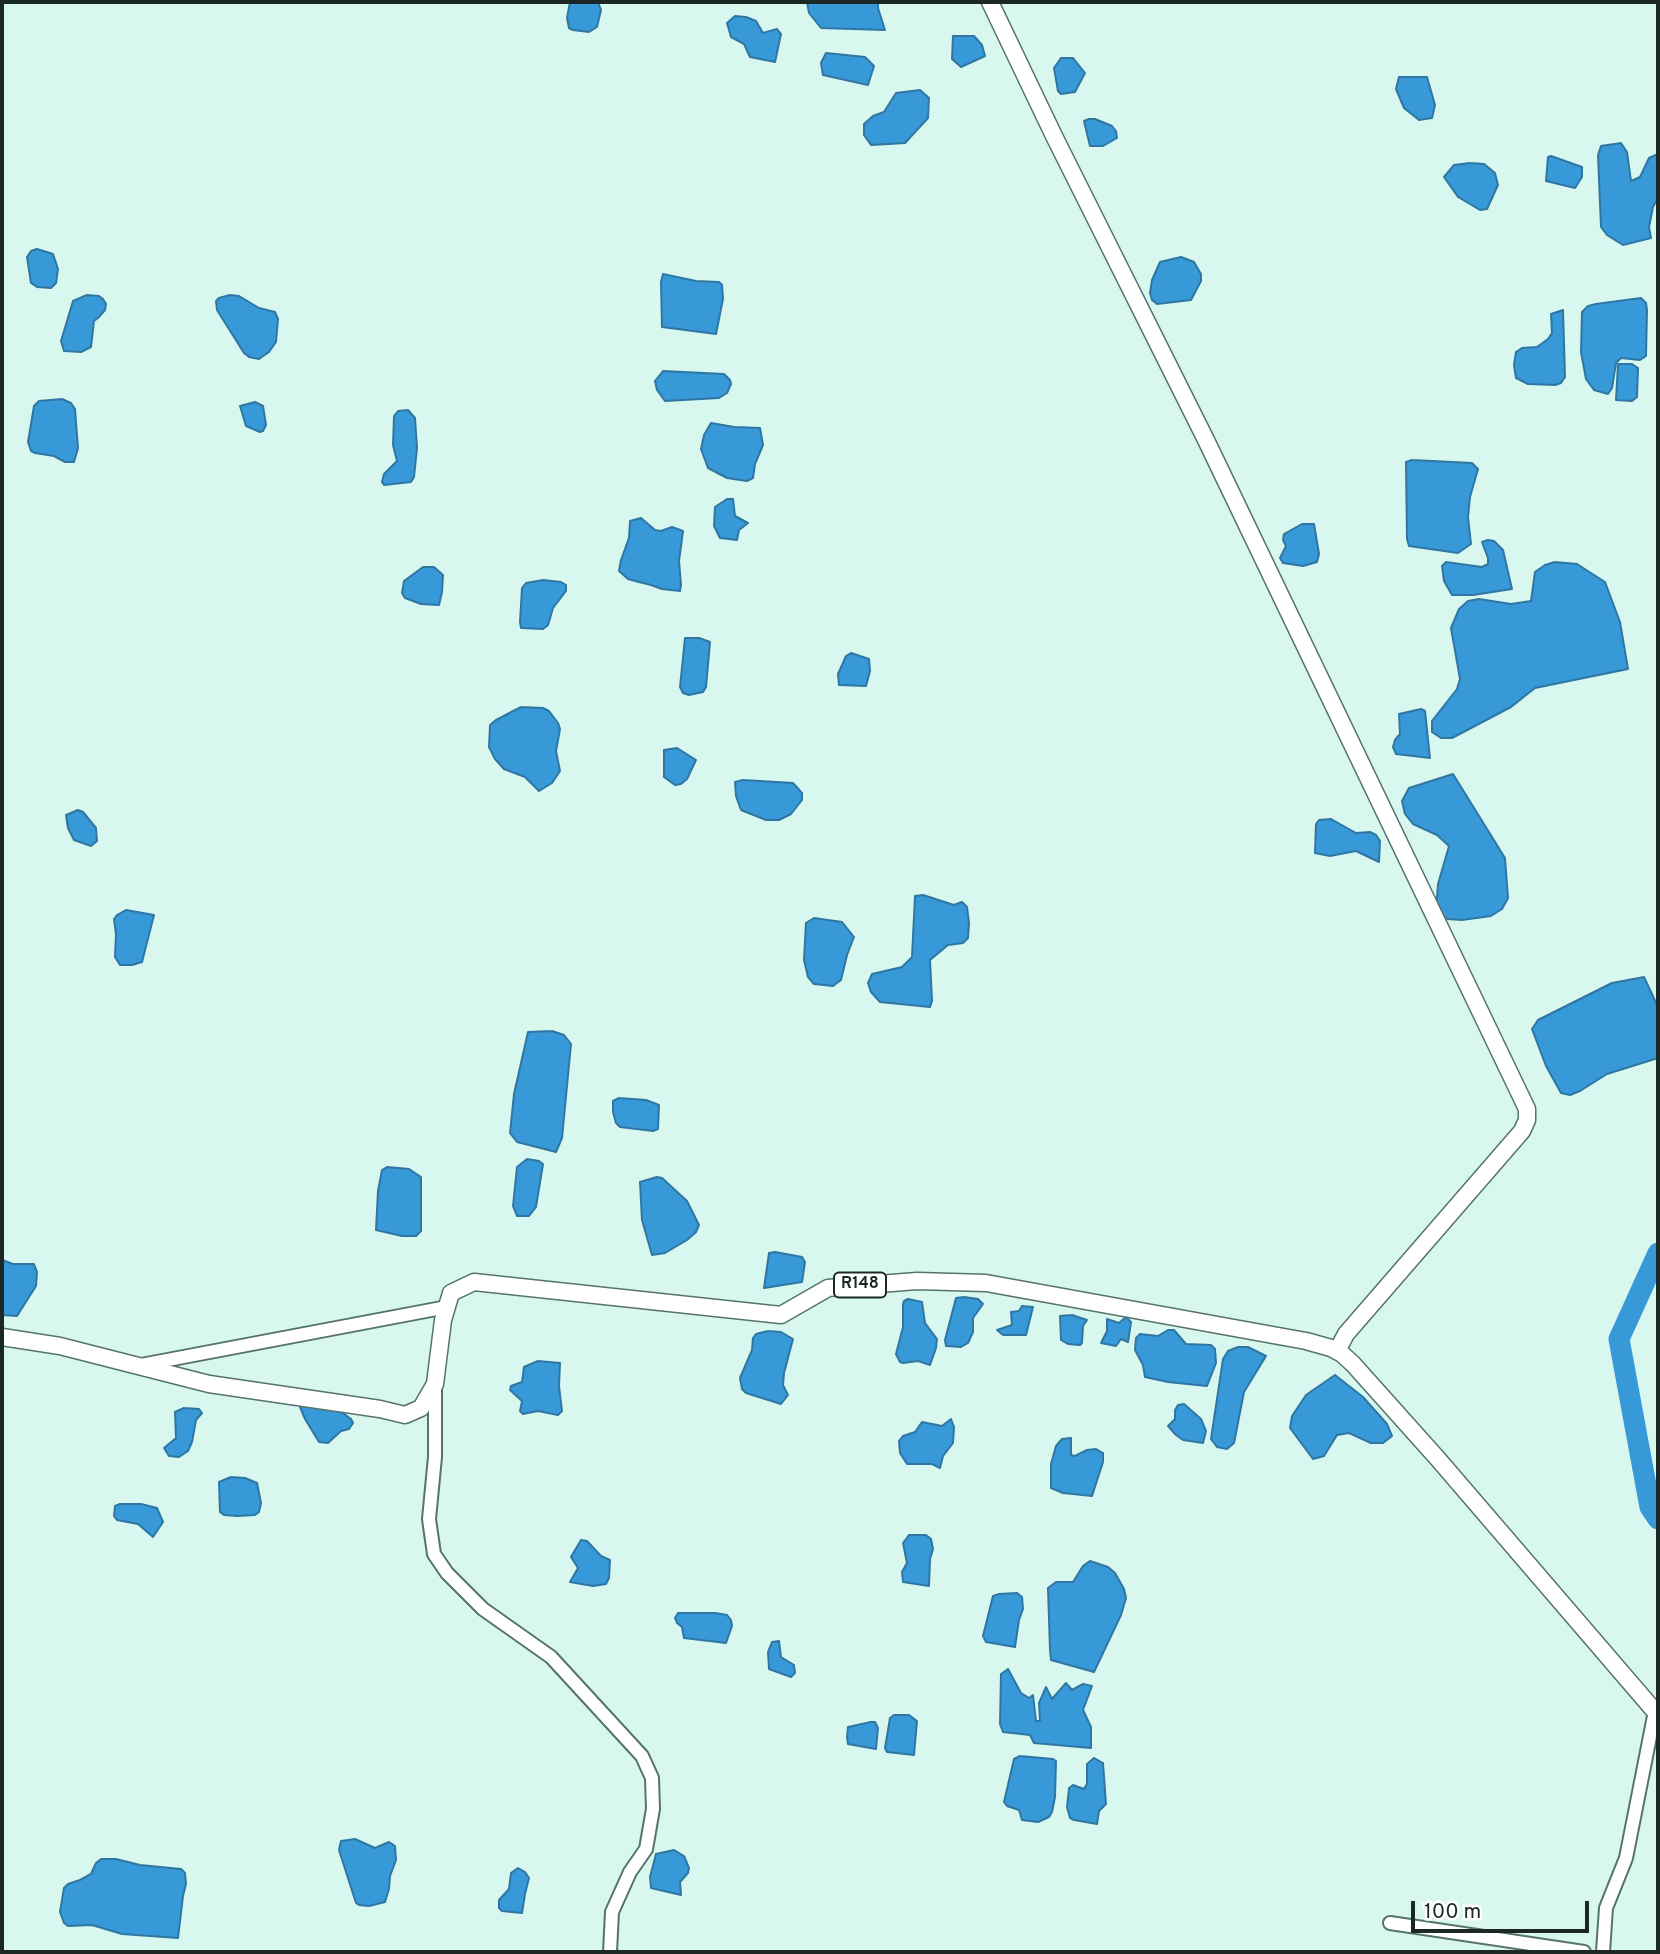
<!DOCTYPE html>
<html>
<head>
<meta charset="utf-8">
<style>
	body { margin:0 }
	#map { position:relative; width:1660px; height:1954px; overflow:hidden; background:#d7f7ef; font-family:Overpass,sans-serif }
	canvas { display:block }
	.frame { position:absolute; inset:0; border:4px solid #1c2825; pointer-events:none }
	.scale { position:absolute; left:1411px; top:1901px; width:178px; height:32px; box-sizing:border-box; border:4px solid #1c2825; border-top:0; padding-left:9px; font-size:21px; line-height:24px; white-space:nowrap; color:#1c2825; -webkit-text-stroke:5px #fff; paint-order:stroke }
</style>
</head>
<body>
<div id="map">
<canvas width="1660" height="1954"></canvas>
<div class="frame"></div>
<div class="scale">100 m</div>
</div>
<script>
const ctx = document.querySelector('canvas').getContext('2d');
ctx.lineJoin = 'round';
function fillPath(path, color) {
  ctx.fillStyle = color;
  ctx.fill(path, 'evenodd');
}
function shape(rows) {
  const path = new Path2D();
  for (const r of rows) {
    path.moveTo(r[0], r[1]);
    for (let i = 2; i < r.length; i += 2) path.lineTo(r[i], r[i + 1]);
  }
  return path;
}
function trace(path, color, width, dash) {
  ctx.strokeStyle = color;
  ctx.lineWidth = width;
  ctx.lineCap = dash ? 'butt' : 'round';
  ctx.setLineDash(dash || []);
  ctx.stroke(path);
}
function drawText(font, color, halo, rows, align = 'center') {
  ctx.font = font + ' Overpass,sans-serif';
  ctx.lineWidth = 6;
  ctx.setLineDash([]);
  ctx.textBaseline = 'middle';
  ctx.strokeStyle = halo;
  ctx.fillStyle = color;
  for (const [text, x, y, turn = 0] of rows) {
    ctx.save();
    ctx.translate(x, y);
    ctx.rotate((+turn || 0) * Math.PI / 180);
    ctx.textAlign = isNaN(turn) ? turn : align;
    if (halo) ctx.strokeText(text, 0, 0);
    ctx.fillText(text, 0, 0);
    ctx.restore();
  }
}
const water = shape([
	[570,2,598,2,601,10,597,27,589,32,573,30,569,28,567,18,570,2],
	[807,2,878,2,878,8,885,30,821,28,809,13,807,2],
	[735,16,746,17,756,21,763,33,777,29,781,34,775,62,750,57,744,44,731,37,727,23,735,16],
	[953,36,974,36,982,45,985,56,961,67,952,59,953,36],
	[826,53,865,57,874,66,868,85,823,75,821,63,826,53],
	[1061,58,1073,58,1085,73,1075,92,1061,94,1058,91,1054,68,1061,58],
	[1399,77,1427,77,1435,105,1432,118,1419,120,1404,108,1396,89,1399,77],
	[920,90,929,98,928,118,905,143,871,145,864,135,864,124,873,116,884,112,896,93,920,90],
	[1089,119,1095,119,1112,126,1116,131,1117,138,1103,146,1090,146,1084,121,1089,119],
	[1621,143,1627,152,1631,181,1640,177,1649,158,1658,154,1658,198,1653,207,1649,227,1651,238,1623,245,1607,235,1601,227,1598,155,1601,146,1621,143],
	[1551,156,1582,167,1582,177,1575,188,1546,181,1548,157,1551,156],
	[1470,163,1484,164,1495,173,1498,185,1487,209,1480,210,1458,197,1444,177,1454,165,1470,163],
	[37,249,53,254,58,269,56,283,51,288,37,287,31,283,27,257,31,251,37,249],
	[1181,257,1194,262,1201,274,1201,281,1191,300,1157,304,1152,300,1150,293,1152,280,1160,262,1181,257],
	[663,274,696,281,719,282,722,285,723,299,716,334,662,327,661,282,663,274],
	[87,295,99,296,103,299,106,304,105,310,98,318,94,321,91,347,81,352,64,351,61,341,73,301,87,295],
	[230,295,239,296,259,308,275,312,278,319,276,342,269,352,259,359,249,357,244,353,217,310,216,301,219,298,230,295],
	[1641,298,1646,303,1647,310,1646,356,1640,360,1621,358,1616,363,1612,388,1608,394,1594,390,1586,379,1581,352,1582,312,1588,306,1596,304,1641,298],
	[1563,310,1565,377,1561,383,1555,385,1528,384,1516,378,1514,365,1516,352,1522,348,1537,347,1548,339,1552,333,1551,314,1563,310],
	[1618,364,1632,364,1638,368,1637,397,1632,401,1616,400,1618,364],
	[663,371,724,374,730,380,731,384,727,393,719,398,665,401,657,390,655,381,663,371],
	[62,399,71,403,75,409,78,448,74,462,65,462,54,456,35,453,31,451,28,442,34,406,39,401,62,399],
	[255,402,263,406,266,425,263,431,260,432,246,426,240,406,255,402],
	[408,410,415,418,417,448,414,477,411,482,384,485,382,482,384,474,397,461,393,445,394,416,398,411,408,410],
	[711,423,734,427,760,428,763,445,755,464,753,478,747,481,727,478,708,468,701,449,704,435,711,423],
	[1412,460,1472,463,1478,469,1470,497,1468,517,1471,544,1458,553,1409,546,1407,539,1406,462,1412,460],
	[727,499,733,499,735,516,748,523,739,530,737,540,720,538,714,526,715,507,727,499],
	[641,518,655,530,661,531,672,527,683,531,679,561,681,585,680,591,662,589,651,585,639,582,628,579,619,571,621,560,629,538,630,521,641,518],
	[1302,524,1314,524,1319,554,1317,562,1303,566,1283,563,1280,558,1286,546,1283,540,1284,534,1302,524],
	[1488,540,1494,541,1503,550,1512,589,1473,595,1452,595,1444,581,1442,566,1446,562,1482,567,1488,564,1488,558,1482,542,1488,540],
	[1555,562,1577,564,1605,582,1620,622,1628,669,1535,688,1511,707,1452,738,1441,738,1432,732,1432,721,1457,689,1460,679,1451,628,1459,609,1468,601,1479,599,1511,604,1531,601,1535,572,1545,565,1555,562],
	[423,567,434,567,443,575,442,592,439,605,421,604,405,598,402,593,404,581,423,567],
	[543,580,561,582,566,585,566,591,553,608,548,625,543,629,521,628,520,622,522,588,526,583,543,580],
	[685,638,699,638,710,642,706,687,703,692,689,695,683,693,680,687,685,638],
	[851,653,869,659,870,671,866,686,839,685,838,674,846,656,851,653],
	[521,707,543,708,549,711,558,723,560,729,556,751,560,771,552,783,539,791,525,777,504,769,495,759,489,747,490,725,496,720,521,707],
	[1421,709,1425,711,1430,758,1396,754,1393,747,1395,740,1400,734,1399,714,1421,709],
	[677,748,696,760,687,779,681,784,675,785,664,777,664,750,677,748],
	[1453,774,1505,858,1508,898,1502,909,1491,916,1462,920,1447,919,1436,911,1438,884,1449,846,1437,835,1413,824,1405,814,1402,801,1409,788,1453,774],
	[743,780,793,783,802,793,802,800,791,814,779,820,766,820,741,810,736,796,735,782,743,780],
	[78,810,83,812,96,828,97,841,91,846,74,840,68,828,66,815,78,810],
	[1331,819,1356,833,1370,832,1376,835,1380,841,1379,862,1356,851,1330,856,1315,853,1316,824,1319,820,1331,819],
	[923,895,954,905,962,902,967,907,969,923,968,938,963,943,948,945,930,960,932,1001,930,1007,880,1002,871,992,868,983,872,974,902,967,912,957,915,896,923,895],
	[126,910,154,915,142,962,132,965,120,965,115,957,116,934,114,919,117,915,126,910],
	[814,918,842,922,854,937,847,955,841,980,833,986,814,984,808,977,804,960,806,923,814,918],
	[1644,977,1658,1007,1658,1058,1607,1074,1580,1091,1570,1095,1561,1093,1546,1066,1532,1029,1538,1020,1612,983,1644,977],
	[552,1031,564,1035,571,1044,562,1138,556,1152,517,1142,510,1133,514,1094,528,1032,552,1031],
	[619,1098,646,1100,659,1105,658,1129,653,1131,620,1127,616,1123,613,1112,613,1101,619,1098],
	[527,1159,539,1161,543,1164,536,1207,529,1216,517,1216,513,1206,517,1167,527,1159],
	[387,1167,409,1169,421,1177,421,1231,416,1236,402,1236,376,1230,378,1191,382,1170,387,1167],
	[657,1177,662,1178,687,1201,699,1225,696,1232,687,1240,665,1253,652,1255,642,1220,640,1182,657,1177],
	[775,1252,802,1257,805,1262,802,1282,764,1288,769,1253,775,1252],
	[2,1260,13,1264,34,1264,37,1272,36,1286,17,1316,2,1315,2,1260],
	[964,1297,978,1299,983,1304,973,1318,973,1332,968,1343,961,1347,946,1346,945,1340,956,1298,964,1297],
	[908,1299,922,1302,925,1323,937,1339,936,1348,930,1365,918,1361,903,1363,900,1362,896,1354,903,1327,903,1304,904,1301,908,1299],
	[1022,1306,1033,1307,1026,1335,1003,1335,997,1330,1012,1325,1011,1312,1019,1311,1022,1306],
	[1072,1315,1087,1320,1083,1326,1082,1343,1080,1345,1068,1344,1061,1340,1060,1316,1072,1315],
	[1126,1317,1131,1322,1128,1342,1121,1339,1116,1346,1101,1343,1107,1331,1107,1319,1119,1323,1126,1317],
	[1168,1330,1174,1330,1186,1344,1211,1345,1215,1349,1216,1363,1207,1386,1168,1382,1145,1377,1143,1365,1135,1350,1136,1338,1140,1334,1158,1336,1168,1330],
	[768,1331,781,1332,793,1339,784,1373,783,1385,788,1395,781,1404,746,1393,742,1389,740,1378,752,1350,753,1338,756,1334,768,1331],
	[1238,1347,1248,1347,1266,1356,1244,1392,1234,1443,1227,1449,1217,1447,1211,1439,1223,1359,1228,1351,1238,1347],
	[538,1361,560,1363,559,1386,562,1411,558,1415,538,1411,523,1414,520,1411,522,1401,510,1390,511,1386,522,1382,524,1367,538,1361],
	[1335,1375,1363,1397,1387,1424,1392,1436,1383,1443,1371,1443,1349,1433,1337,1435,1324,1456,1313,1459,1290,1428,1292,1416,1306,1395,1335,1375],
	[303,1404,339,1410,351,1419,353,1423,349,1429,341,1431,328,1443,319,1442,305,1419,300,1407,303,1404],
	[1184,1404,1201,1419,1206,1431,1203,1443,1183,1440,1176,1435,1168,1426,1175,1419,1175,1410,1178,1405,1184,1404],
	[184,1408,199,1409,202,1413,196,1420,192,1442,188,1451,179,1457,169,1456,164,1448,176,1438,175,1412,184,1408],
	[951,1419,954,1427,953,1443,943,1456,940,1468,932,1464,907,1464,900,1453,899,1441,903,1436,915,1432,922,1422,942,1426,951,1419],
	[1071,1438,1071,1455,1075,1456,1087,1450,1096,1449,1103,1453,1103,1462,1092,1496,1063,1493,1051,1488,1051,1464,1056,1446,1062,1439,1071,1438],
	[231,1477,245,1478,257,1483,261,1503,259,1512,255,1515,237,1516,224,1515,220,1512,219,1482,231,1477],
	[120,1504,141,1504,157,1508,163,1522,153,1537,138,1524,117,1520,114,1516,115,1506,120,1504],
	[909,1535,926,1535,931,1539,933,1549,930,1559,929,1586,903,1582,902,1572,907,1563,903,1543,909,1535],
	[581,1540,587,1541,601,1556,610,1560,609,1578,606,1584,593,1586,570,1582,578,1568,571,1557,581,1540],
	[1090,1561,1108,1567,1115,1573,1124,1589,1126,1598,1121,1615,1094,1672,1051,1660,1050,1650,1048,1588,1056,1582,1073,1582,1083,1566,1090,1561],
	[1017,1593,1022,1597,1023,1609,1019,1620,1015,1647,986,1642,983,1636,993,1596,999,1594,1017,1593],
	[678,1613,715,1613,727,1615,731,1620,732,1626,726,1643,684,1638,682,1627,677,1623,675,1618,678,1613],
	[779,1641,781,1657,794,1665,795,1673,791,1677,769,1669,768,1652,772,1642,779,1641],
	[1008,1669,1021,1693,1029,1698,1033,1695,1036,1721,1040,1721,1039,1703,1046,1687,1052,1699,1066,1683,1072,1690,1083,1684,1092,1686,1083,1710,1091,1727,1091,1748,1034,1743,1030,1735,1003,1732,1000,1724,1001,1674,1008,1669],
	[894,1715,909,1715,917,1721,914,1755,887,1752,885,1748,890,1718,894,1715],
	[871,1722,875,1722,878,1728,876,1749,848,1744,847,1737,848,1727,871,1722],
	[1020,1756,1053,1759,1056,1761,1055,1797,1052,1812,1049,1817,1038,1822,1022,1820,1019,1810,1007,1806,1004,1802,1014,1759,1020,1756],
	[1094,1758,1103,1763,1106,1804,1099,1811,1097,1824,1074,1820,1070,1818,1067,1807,1069,1788,1073,1785,1084,1789,1087,1784,1087,1764,1094,1758],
	[355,1839,375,1848,389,1842,395,1846,396,1860,390,1876,389,1889,385,1902,369,1906,359,1905,356,1903,339,1850,341,1841,355,1839],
	[674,1850,684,1856,689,1868,688,1873,680,1882,681,1895,651,1888,650,1877,656,1854,674,1850],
	[101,1859,116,1859,140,1865,181,1869,185,1873,186,1884,183,1896,178,1938,122,1934,92,1925,68,1926,64,1923,60,1912,64,1888,68,1884,80,1880,91,1874,96,1863,101,1859],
	[518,1868,525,1872,529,1878,525,1894,522,1913,502,1911,499,1908,499,1900,509,1889,511,1873,518,1868]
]);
fillPath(water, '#3799d7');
trace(water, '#2f77a2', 2);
trace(shape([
	[1658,1253,1619,1339,1650,1507,1658,1519]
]), '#3799d7', 21);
const minor = shape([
	[141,1365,447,1307],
	[435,1384,435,1457,429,1519,434,1554,447,1573,483,1609,551,1657,642,1756,652,1778,653,1809,646,1849,630,1872,612,1912,610,1952],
	[1390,1923,1584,1952],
	[1603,1952,1606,1908,1626,1858,1655,1711]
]);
const major = shape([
	[990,2,1054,136,1206,440,1527,1109,1527,1120,1522,1131,1346,1334,1337,1351],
	[2,1337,60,1346,209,1384,380,1409,405,1415,421,1408,435,1384,443,1320,451,1293,474,1282,781,1315,828,1288,917,1281,986,1283,1306,1341,1331,1348,1342,1354,1353,1364,1438,1459,1658,1715]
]);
trace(minor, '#56736c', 16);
trace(major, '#56736c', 19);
trace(minor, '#fff', 12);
trace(major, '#fff', 16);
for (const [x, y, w] of [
	[860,1285,52]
]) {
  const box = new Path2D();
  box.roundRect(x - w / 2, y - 12.5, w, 25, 5);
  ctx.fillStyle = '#fff';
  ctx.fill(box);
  trace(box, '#1c2825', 2);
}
drawText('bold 16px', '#1c2825', null, [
	["R148",860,1285]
]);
</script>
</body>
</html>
